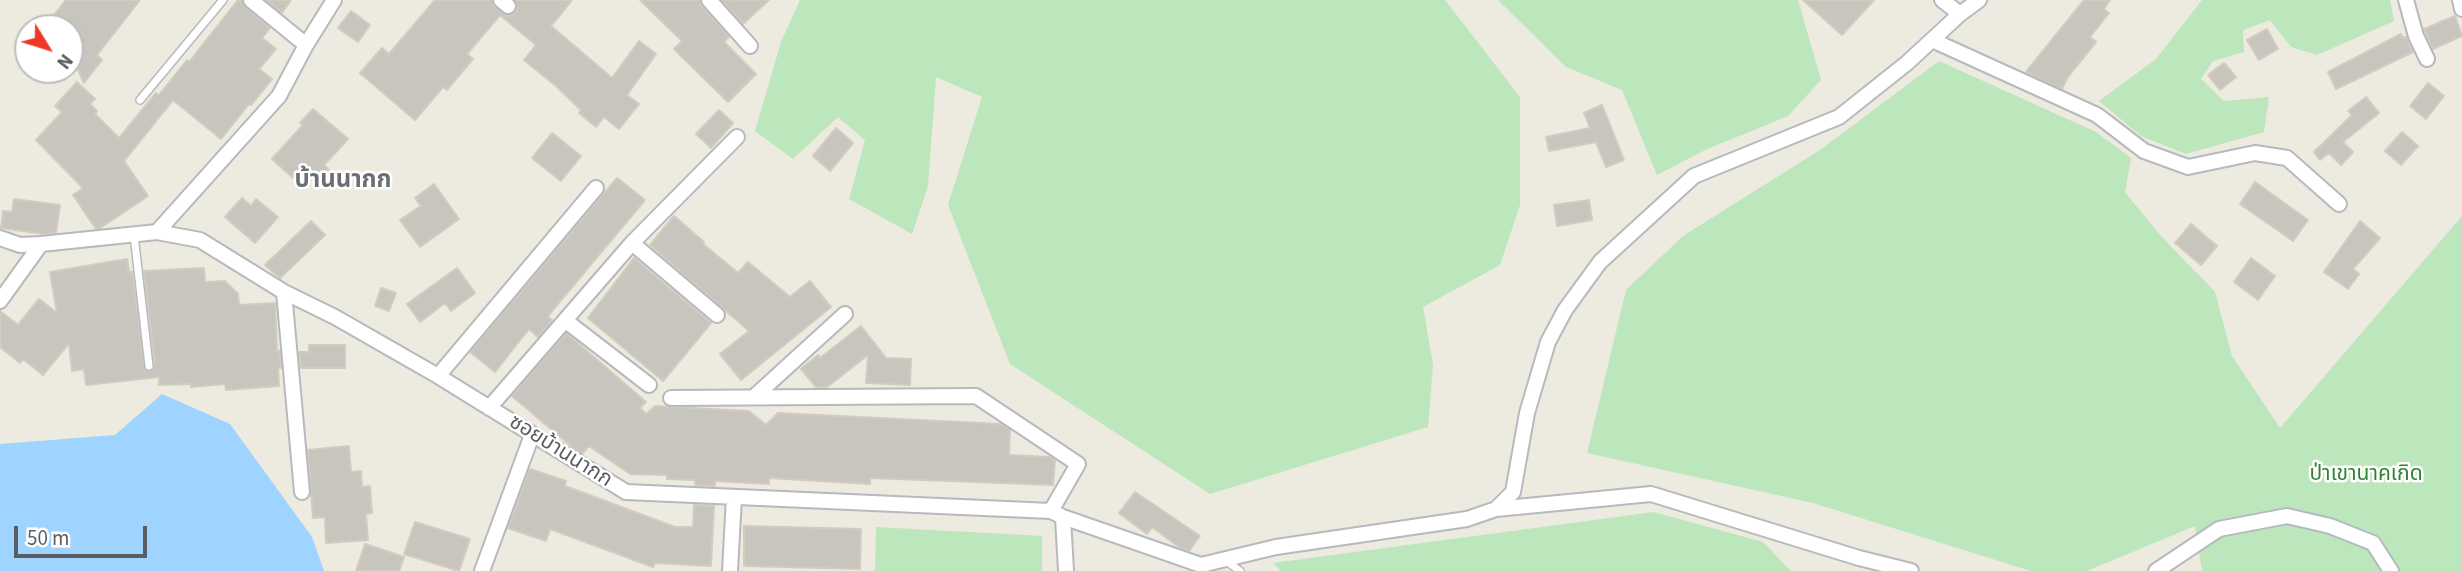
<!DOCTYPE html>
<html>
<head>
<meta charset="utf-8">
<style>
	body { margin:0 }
	#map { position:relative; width:2462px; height:571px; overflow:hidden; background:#edeae0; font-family:"Source Sans 3",sans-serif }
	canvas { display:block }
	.north { position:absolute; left:14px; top:14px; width:70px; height:70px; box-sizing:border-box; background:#fff; border:2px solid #bdbec0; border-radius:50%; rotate:128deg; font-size:19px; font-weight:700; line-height:28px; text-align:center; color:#595d62 }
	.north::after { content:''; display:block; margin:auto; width:24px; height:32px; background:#ee3725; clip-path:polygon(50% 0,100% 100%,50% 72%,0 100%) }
	.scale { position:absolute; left:14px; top:526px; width:133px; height:32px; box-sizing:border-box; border:4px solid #595d62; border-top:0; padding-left:9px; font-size:21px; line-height:24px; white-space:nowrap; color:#595d62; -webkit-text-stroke:5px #fff; paint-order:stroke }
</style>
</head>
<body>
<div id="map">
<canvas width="2462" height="571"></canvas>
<div class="north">N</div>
<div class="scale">50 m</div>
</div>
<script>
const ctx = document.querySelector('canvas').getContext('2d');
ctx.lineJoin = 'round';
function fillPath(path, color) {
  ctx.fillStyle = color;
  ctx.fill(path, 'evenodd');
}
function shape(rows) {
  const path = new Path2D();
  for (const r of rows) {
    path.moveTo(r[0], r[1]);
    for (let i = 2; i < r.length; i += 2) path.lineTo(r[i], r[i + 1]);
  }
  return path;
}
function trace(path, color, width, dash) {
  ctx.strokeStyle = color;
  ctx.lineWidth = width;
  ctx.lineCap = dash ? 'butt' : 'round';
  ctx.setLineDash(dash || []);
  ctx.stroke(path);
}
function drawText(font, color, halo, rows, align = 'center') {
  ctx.font = font + ' "Source Sans 3","Noto Sans Thai",sans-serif';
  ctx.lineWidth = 5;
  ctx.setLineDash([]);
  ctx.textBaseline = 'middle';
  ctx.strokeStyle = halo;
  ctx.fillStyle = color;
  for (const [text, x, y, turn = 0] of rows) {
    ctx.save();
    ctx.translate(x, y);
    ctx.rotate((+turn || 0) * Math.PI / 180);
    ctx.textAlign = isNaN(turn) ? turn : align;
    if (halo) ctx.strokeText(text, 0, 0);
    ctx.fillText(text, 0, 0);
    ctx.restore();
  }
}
fillPath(shape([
	[800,0,1445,0,1520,97,1520,205,1500,265,1423,307,1433,365,1428,427,1210,494,1010,364,948,205,982,97,936,77,928,186,912,234,849,199,865,140,838,117,793,159,755,131,781,42],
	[1498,0,1798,0,1821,80,1788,116,1705,150,1657,175,1622,90,1566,67],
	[2202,0,2390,0,2394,21,2317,55,2291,47,2270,20,2243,30,2244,52,2213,61,2201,79,2224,101,2269,97,2264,132,2186,154,2141,136,2099,101,2156,59],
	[1939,61,2096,132,2131,158,2125,192,2160,235,2215,292,2232,356,2280,428,2462,216,2462,571,2202,571,2195,526,2087,571,2031,571,1813,503,1587,453,1626,290,1683,236,1820,150],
	[1654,512,1763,542,1791,571,1281,571,1273,563],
	[876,527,1042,536,1042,571,875,571]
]), '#bce6bc');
fillPath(shape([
	[162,394,230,424,312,537,324,571,0,571,0,444,115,435]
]), '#9ed4ff');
const building = shape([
	[66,0,140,0,97,55,102,60,84,83,70,52,70,28,60,28,54,15,66,0],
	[238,0,242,0,245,7,270,28,262,38,276,49,259,69,272,79,251,105,249,104,221,139,173,100,124,161,148,196,100,228,96,229,73,195,83,188,36,140,62,112,55,106,77,82,95,99,90,104,97,111,95,114,119,138,156,93,159,95,187,60,189,62,238,0],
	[266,0,291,0,282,13,266,0],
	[435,0,492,0,495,7,507,16,516,12,517,7,515,0,572,0,551,26,612,78,639,41,656,54,627,95,639,104,619,129,604,117,596,127,579,113,581,110,556,86,524,60,536,45,500,15,467,54,473,59,447,90,443,87,415,120,360,73,382,48,389,54,435,0],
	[640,0,700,0,702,6,729,37,724,42,756,74,728,102,674,49,682,41,640,0],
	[722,0,769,0,743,24,722,0],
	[1803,0,1874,0,1842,35,1803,0],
	[2084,0,2110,0,2104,9,2109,13,2090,37,2096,42,2067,78,2062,89,2026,72,2084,0],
	[351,11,370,25,358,42,338,28,351,11],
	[2455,16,2462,36,2433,49,2424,29,2455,16],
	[2267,29,2278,49,2259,60,2247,40,2267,29],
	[2401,34,2403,38,2406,37,2413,52,2336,89,2328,72,2401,34],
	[2224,63,2236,77,2220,90,2208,75,2224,63],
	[2428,83,2444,96,2426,119,2410,106,2428,83],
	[2366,97,2379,113,2343,142,2353,152,2341,165,2329,153,2320,160,2314,152,2352,115,2348,111,2366,97],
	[1602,105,1624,160,1606,167,1596,142,1549,151,1546,137,1590,128,1584,113,1602,105],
	[313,109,348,139,324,165,329,170,318,183,301,168,293,178,272,159,303,125,300,123,313,109],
	[719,110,733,123,711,148,696,134,719,110],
	[836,128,853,143,830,171,813,156,836,128],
	[2402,132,2418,146,2401,165,2385,151,2402,132],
	[552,133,581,156,561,181,532,158,552,133],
	[617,178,645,200,552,311,548,317,552,320,538,337,529,329,495,372,470,352,617,178],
	[2255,182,2308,220,2293,241,2240,204,2255,182],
	[434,184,459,219,420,247,400,220,421,206,415,198,434,184],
	[242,198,251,206,256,199,278,217,255,243,225,217,242,198],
	[14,199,60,205,56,233,44,234,1,228,3,211,12,212,14,199],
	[1589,200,1592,220,1557,226,1554,205,1589,200],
	[674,216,704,242,703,244,738,273,748,262,790,297,810,281,831,307,741,380,720,354,749,331,650,245,674,216],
	[311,221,325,235,280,278,265,265,311,221],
	[2360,221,2380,238,2353,269,2359,274,2348,289,2324,272,2360,221],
	[2191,224,2217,246,2201,265,2175,243,2191,224],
	[634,258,711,323,663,381,588,318,634,258],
	[2251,258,2275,276,2258,300,2234,282,2251,258],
	[127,259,129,272,132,272,145,370,152,371,155,365,144,271,204,268,205,282,225,281,238,294,239,305,275,303,277,351,280,351,281,368,278,368,279,386,226,390,225,384,191,387,191,384,159,385,159,377,86,385,84,369,72,371,69,343,43,375,23,359,20,363,0,347,0,311,18,325,39,299,57,313,50,272,127,259],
	[457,268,475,293,451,311,445,303,420,322,407,304,457,268],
	[381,288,396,293,389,311,375,306,381,288],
	[861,326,886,358,911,359,910,385,866,383,868,355,827,387,816,387,801,369,818,355,820,358,861,326],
	[566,333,646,402,640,408,646,414,655,406,749,411,766,425,778,413,1001,424,1010,430,1009,455,1050,457,1055,460,1053,485,870,478,870,484,769,478,769,484,715,481,715,486,695,485,695,480,667,479,667,475,630,474,589,446,582,454,572,447,512,396,566,333],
	[309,345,345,345,345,368,301,368,299,352,309,352,309,345],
	[349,446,351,472,361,471,362,487,370,486,372,513,366,514,368,540,326,543,325,517,313,518,308,450,349,446],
	[530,469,566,481,565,486,675,527,693,527,694,505,714,506,711,566,655,563,653,567,550,529,546,541,508,528,530,469],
	[1135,492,1200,536,1189,551,1179,547,1152,527,1147,534,1119,513,1135,492],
	[415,522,470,539,459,571,404,554,415,522],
	[744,526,861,529,860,569,744,566,744,526],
	[365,544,404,557,399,571,356,571,365,544]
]);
fillPath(building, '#c8c4be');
trace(building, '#d2ccbf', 2);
const service = shape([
	[140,100,223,0],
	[134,235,149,366],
	[1225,560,1240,571]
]);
const minor = shape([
	[251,0,306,45],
	[501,0,508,6],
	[709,0,750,46],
	[1942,0,1960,14],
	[2406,0,2416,36,2427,59],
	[2460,0,2462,9],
	[1932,40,2097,115,2144,151,2188,167,2255,153,2287,158,2339,204],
	[157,232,279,96,306,45,334,0],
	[0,238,20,245,41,244,157,232,200,240,284,292,335,317,438,376,626,492,1051,511,1063,517,1201,565,1276,547,1467,519,1496,509,1513,492,1527,413,1548,342,1565,310,1600,262,1694,176,1839,117,1907,63,1960,14,1979,0],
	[632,243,717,315],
	[284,292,302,492],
	[0,301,41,244],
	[566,321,649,385],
	[438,376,596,188],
	[754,397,845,314],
	[671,398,976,396,1078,464,1051,511],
	[489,408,632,243,737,137],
	[1496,509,1651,494,1859,558,1911,571],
	[1063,517,1066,571],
	[482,571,532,435],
	[730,571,734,497],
	[2156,571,2219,529,2287,516,2330,526,2373,543,2391,571]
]);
trace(service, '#b6b9be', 10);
trace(minor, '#b6b9be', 18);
trace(service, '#fff', 7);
trace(minor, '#fff', 14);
drawText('21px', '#595d62', '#fff', [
	["ซอยบ้านนากก",560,452,32]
]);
drawText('21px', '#318235', '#fff', [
	["ป่าเขานาคเกิด",2366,475]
]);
drawText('bold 24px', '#6a6f74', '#fff', [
	["บ้านนากก",343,182]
]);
</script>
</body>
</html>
